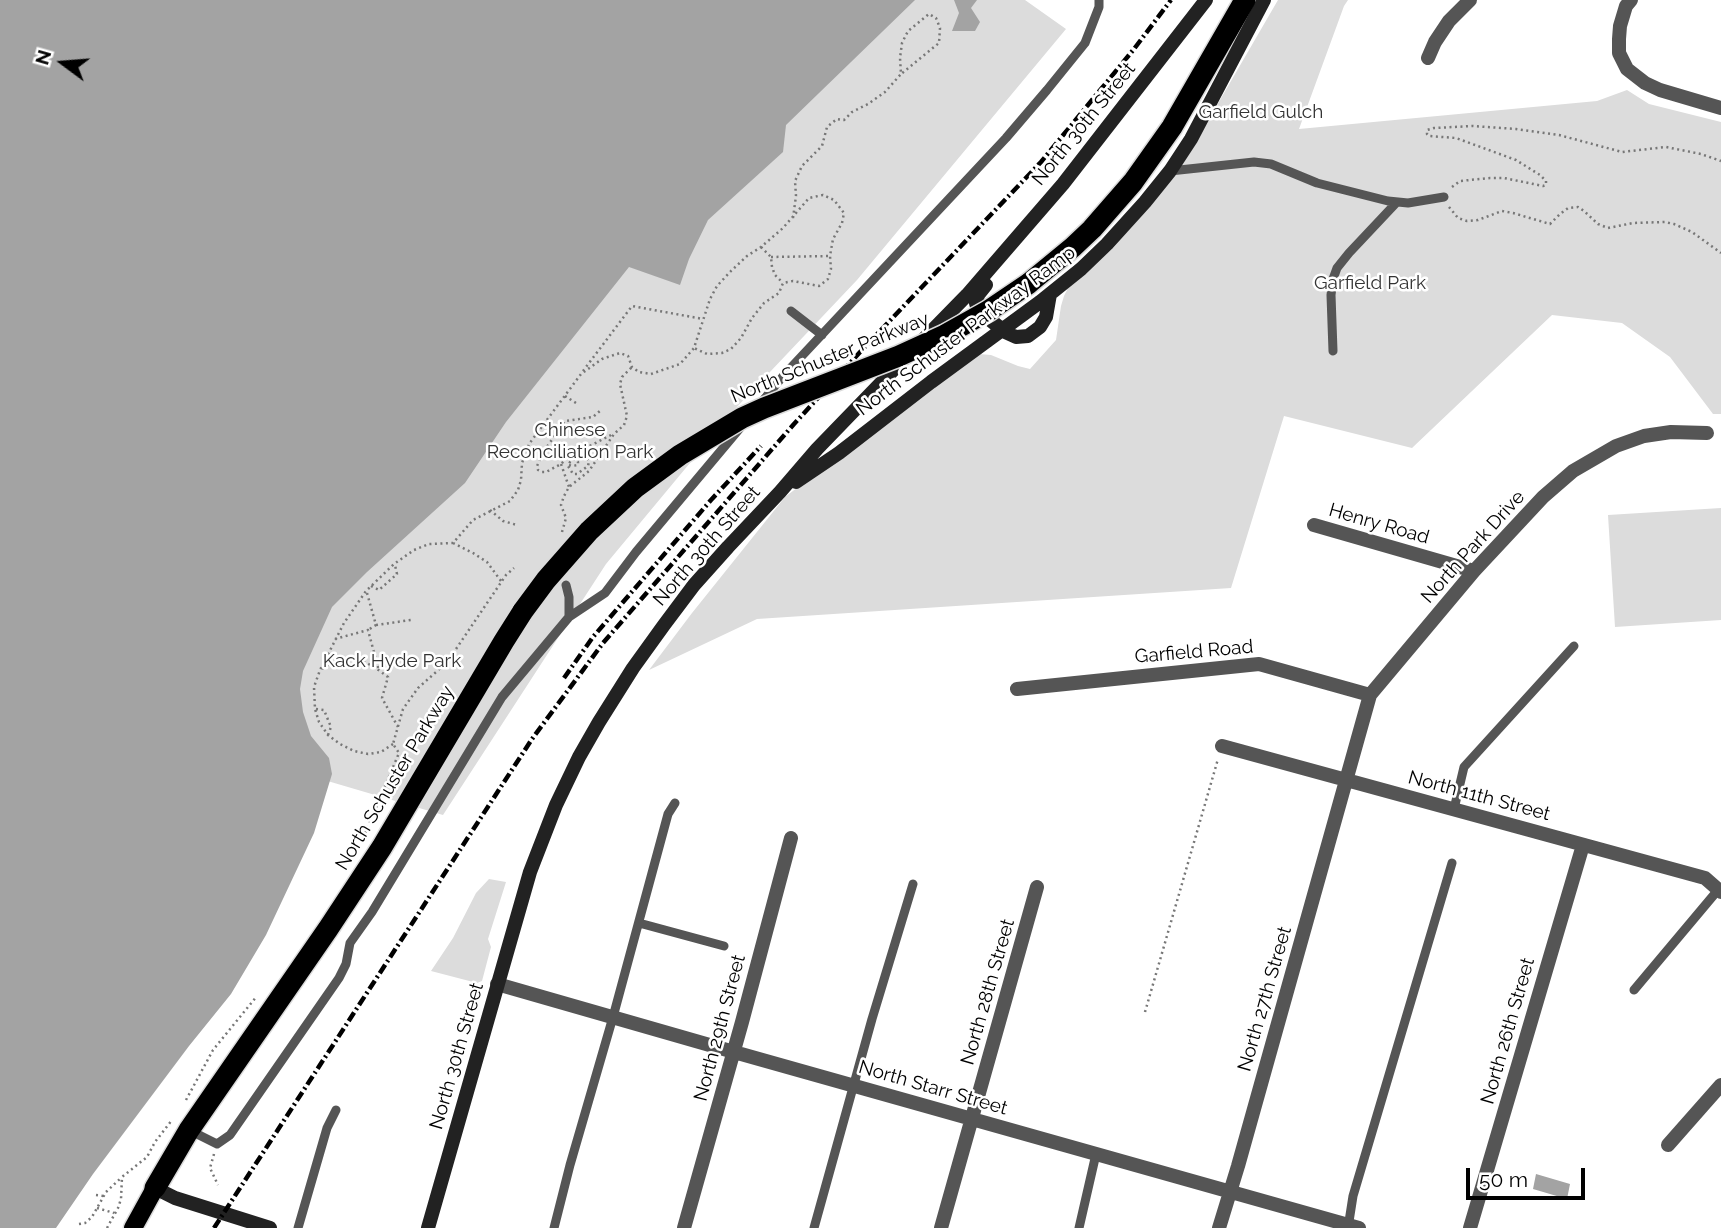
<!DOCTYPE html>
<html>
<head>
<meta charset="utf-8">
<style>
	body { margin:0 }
	#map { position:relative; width:1721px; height:1228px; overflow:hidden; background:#fff; font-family:Raleway,sans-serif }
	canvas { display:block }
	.north { position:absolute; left:28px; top:28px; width:70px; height:70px; -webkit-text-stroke:5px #fff; paint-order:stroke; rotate:286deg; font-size:19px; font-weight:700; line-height:28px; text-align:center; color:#000 }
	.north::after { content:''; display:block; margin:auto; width:24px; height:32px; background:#000; clip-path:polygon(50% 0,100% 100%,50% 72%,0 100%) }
	.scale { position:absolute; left:1466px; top:1168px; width:119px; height:32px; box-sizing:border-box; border:4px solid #000; border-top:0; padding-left:9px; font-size:21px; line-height:24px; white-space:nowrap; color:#000; -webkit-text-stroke:5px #fff; paint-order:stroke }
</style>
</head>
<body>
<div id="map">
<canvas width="1721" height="1228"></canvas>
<div class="north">N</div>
<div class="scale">50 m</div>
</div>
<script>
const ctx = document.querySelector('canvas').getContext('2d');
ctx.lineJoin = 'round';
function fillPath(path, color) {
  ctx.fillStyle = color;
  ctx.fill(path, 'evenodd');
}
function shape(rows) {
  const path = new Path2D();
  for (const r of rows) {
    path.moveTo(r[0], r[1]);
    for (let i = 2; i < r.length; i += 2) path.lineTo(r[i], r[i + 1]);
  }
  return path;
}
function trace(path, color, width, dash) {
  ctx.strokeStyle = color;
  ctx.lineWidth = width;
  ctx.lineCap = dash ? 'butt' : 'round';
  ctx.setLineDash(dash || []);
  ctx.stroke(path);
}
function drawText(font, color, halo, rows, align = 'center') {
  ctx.font = font + ' Raleway,sans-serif';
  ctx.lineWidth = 5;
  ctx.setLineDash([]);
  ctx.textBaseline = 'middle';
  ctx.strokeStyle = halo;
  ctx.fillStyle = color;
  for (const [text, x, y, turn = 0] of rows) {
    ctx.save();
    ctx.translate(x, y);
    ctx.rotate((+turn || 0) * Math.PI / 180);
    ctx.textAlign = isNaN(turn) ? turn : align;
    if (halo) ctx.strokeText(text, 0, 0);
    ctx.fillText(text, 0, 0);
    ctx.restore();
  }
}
fillPath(shape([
	[882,0,1025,0,1066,29,857,280,734,410,606,564,443,815,168,734],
	[1278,0,1348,0,1344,6,1299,129,1597,101,1627,90,1649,104,1721,122,1721,414,1713,414,1670,357,1622,323,1552,315,1412,448,1284,416,1231,588,757,619,649,670,692,613,785,497,932,385,979,354,991,355,1018,366,1030,369,1056,340,1061,306,1064,296,1068,288,1114,247,1144,213,1195,143],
	[1721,508,1721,620,1615,627,1608,515],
	[489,879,506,882,488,939,491,947,482,981,477,983,431,971,453,938,476,893]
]), '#dcdcdc');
fillPath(shape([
	[0,0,915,0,786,125,783,152,708,220,689,259,680,285,629,267,506,422,465,483,367,572,332,607,303,671,300,689,303,712,311,736,329,758,332,774,314,833,266,935,231,994,189,1046,93,1174,56,1228,0,1228],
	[954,0,977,0,971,8,980,22,975,31,952,31,959,13],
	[1536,1174,1570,1184,1567,1199,1533,1189]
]), '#a3a3a3');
const primary = shape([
	[133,1228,155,1188]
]);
const highway = shape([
	[1028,284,1073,247,1092,229,1133,182,1172,127,1245,0],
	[155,1188,189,1130,328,929,382,847,504,641,523,611]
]);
trace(primary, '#dbdbdb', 21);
trace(highway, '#dbdbdb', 24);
trace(shape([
	[1452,187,1460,181,1490,178,1504,178,1543,186,1546,185,1546,181,1540,175,1516,160,1456,138,1429,136,1427,134,1427,130,1434,128,1473,126,1516,129,1559,135,1622,152,1666,147,1701,154,1721,161],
	[1449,207,1458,218,1467,221,1478,220,1502,211,1513,213,1550,224,1560,214,1568,208,1578,207,1584,211,1598,224,1608,228,1633,223,1665,222,1674,224,1692,232,1721,253],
	[793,218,796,196,795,181,802,166,822,146,827,127,837,119,844,120,852,112,868,104,885,92,901,74,900,58,902,43,908,31,929,14,936,18,940,28,939,43,901,74],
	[761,247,771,257,772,267,775,275,783,283],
	[771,257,830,256],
	[583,371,632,306,703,319],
	[565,396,576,403],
	[580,451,611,435],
	[561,464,569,487],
	[569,465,572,466,578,465,578,462,577,460,574,459,570,462,568,466,573,474,577,474,588,466,589,461,584,454,578,451,573,452,561,464,546,472,542,472,538,470,537,466,544,451,565,421,593,417,601,410],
	[490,510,503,521,517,525],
	[562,532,566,518,561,505,564,496,569,487,589,471,614,434,624,425,627,416,620,384,622,377,632,367],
	[453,543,473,553,487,562,501,581],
	[371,586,379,590,397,574,395,565],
	[367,593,376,625,368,630],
	[376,625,411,620],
	[335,639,368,630,379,671],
	[322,669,336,660,343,659,364,662,373,666,388,677,382,698,398,727],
	[316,709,324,710,331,727,328,735],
	[393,744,381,752,368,754,354,751,340,744,328,735,319,722,315,709,314,687,320,670,344,623,366,591,394,564,414,550,429,544,453,543,473,520,510,501,518,490,521,480,522,463,529,444,581,374,602,359,620,353,628,356,632,367,639,372,651,374,680,364,694,348,710,299,717,286,731,271,747,256,761,247,783,228,809,198,823,195,834,200,844,213,842,223,833,239,830,256,831,269,828,279,819,286,793,281,783,283,779,293,764,303,752,318,741,338,731,349,722,353,707,354,694,348],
	[361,843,399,753,393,744,403,709,418,688,444,665,454,652,506,575,514,568],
	[1145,1012,1218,759],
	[186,1100,213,1050,257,996],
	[214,1154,210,1168,218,1185],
	[96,1195,104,1196],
	[97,1208,114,1213],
	[79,1224,85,1223,92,1217,106,1192,122,1177],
	[107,1228,118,1208,121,1199,122,1177,147,1157,155,1142,172,1120]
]), '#777', 2.5, [2, 3.5]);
trace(shape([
	[1170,171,1254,162,1271,164,1317,183,1388,201,1408,203,1444,197],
	[791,311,822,335],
	[1333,351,1331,295,1333,279,1337,268,1349,253,1397,202],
	[760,404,784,375,1006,138,1047,90,1085,43,1099,7,1099,0],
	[569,617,605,593,636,552,740,428],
	[1454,809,1464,767,1574,646],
	[639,923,724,946],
	[1634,990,1718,890],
	[191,1131,217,1144,230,1135,339,978,346,964,350,943,372,912,502,697,569,617,569,597,566,585],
	[298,1228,327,1128,336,1110],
	[554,1228,570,1165,613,1017,668,814,675,803],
	[814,1228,872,1019,913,884],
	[1079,1228,1096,1154],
	[1348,1228,1353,1196,1452,863]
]), '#555', 9);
trace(shape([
	[1631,0,1626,6,1620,26,1619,39,1619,53,1627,69,1645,83,1660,90,1721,108],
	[1428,58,1435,42,1449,21,1470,0],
	[1314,525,1474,571],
	[1017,689,1259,664,1370,695],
	[1222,746,1705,878,1721,892],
	[497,984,734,1052,1359,1228],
	[1668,1145,1721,1085],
	[684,1228,742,1022,791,838],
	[941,1228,1037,887],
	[1219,1228,1238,1166,1370,695,1474,571,1543,497,1573,471,1616,446,1644,436,1671,432,1707,433],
	[1470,1228,1583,845]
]), '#555', 14);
trace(shape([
	[986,285,978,295,976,303,978,310,1005,332,1016,337,1028,336,1040,327,1046,317,1050,294],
	[923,340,967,295,1063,184,1206,0],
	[796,482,839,453,931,382,1040,302,1081,269,1107,244,1145,202,1170,171,1191,139,1264,0],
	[155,1188,175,1198,270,1228],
	[428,1228,530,872,556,805,579,757,599,722,633,668,664,625,694,585,728,547,780,492,817,449,906,357]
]), '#222', 14);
trace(primary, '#000', 18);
trace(highway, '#000', 21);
trace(shape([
	[564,678,593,637,711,500,761,446],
	[214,1228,532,739,603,643,794,424,861,351,1041,162,1134,49,1171,0]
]), '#000', 4.5, [10, 3.5, 2, 3.5]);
const highwayBridge = shape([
	[523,611,546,580,589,531,635,488,680,455,742,418,764,408,899,356,945,335,988,311,1028,284]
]);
trace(highwayBridge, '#dbdbdb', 24, []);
trace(highwayBridge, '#000', 21);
drawText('19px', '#333', '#fff', [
	["Garfield Gulch",1261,112],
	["Garfield Park",1370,283],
	["Chinese",570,430],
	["Reconciliation Park",570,452],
	["Kack Hyde Park",392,661]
]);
drawText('19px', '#000', '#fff', [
	["North 30th Street",1084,124,-51],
	["North Schuster Parkway Ramp",966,331,-37],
	["North Schuster Parkway",830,358,-22],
	["Henry Road",1379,524,16],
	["North 30th Street",707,546,-49],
	["North Park Drive",1473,547,-48],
	["Garfield Road",1194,652,-5],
	["North Schuster Parkway",395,778,-59],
	["North 11th Street",1479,796,15],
	["North 28th Street",988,992,-74],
	["North 27th Street",1265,999,-74],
	["North 29th Street",720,1028,-75],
	["North 26th Street",1508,1031,-74],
	["North 30th Street",457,1056,-74],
	["North Starr Street",933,1088,16]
]);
</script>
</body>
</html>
